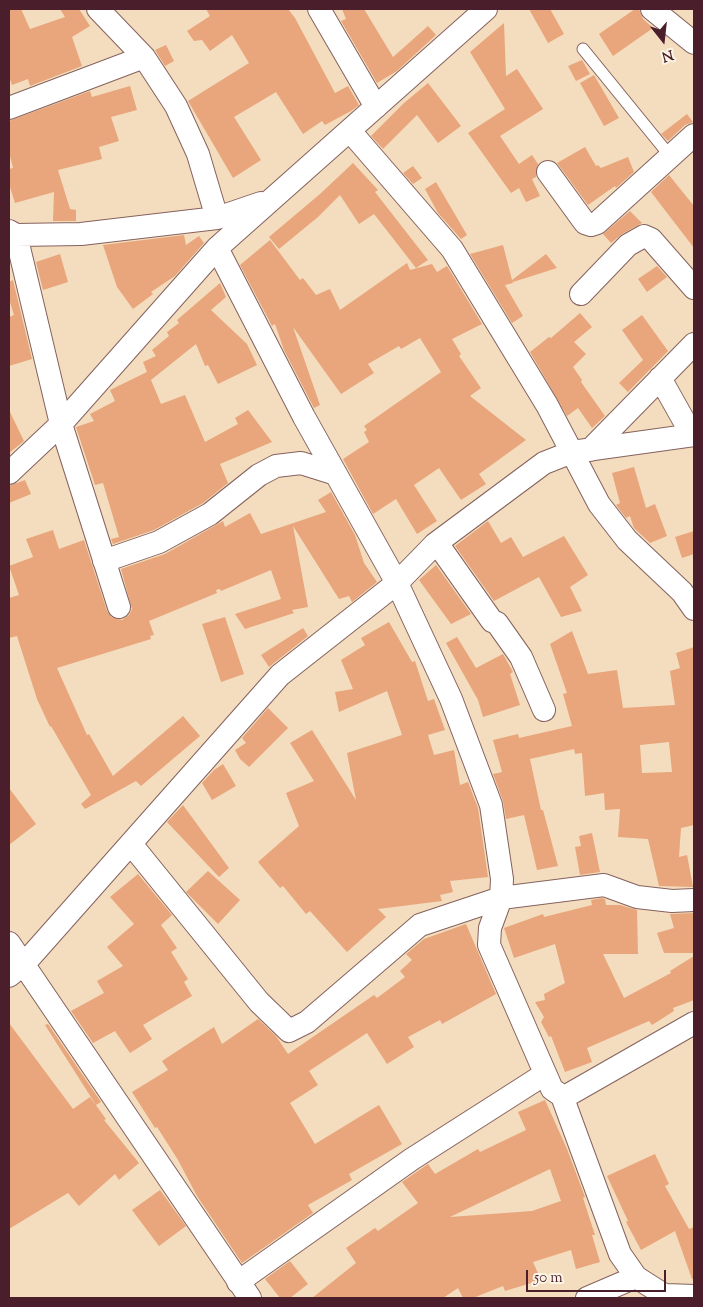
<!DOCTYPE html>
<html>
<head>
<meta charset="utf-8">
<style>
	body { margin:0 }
	#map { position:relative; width:703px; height:1307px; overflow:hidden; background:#f3ddbe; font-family:"Sorts Mill Goudy",serif }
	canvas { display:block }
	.frame { position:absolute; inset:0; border:10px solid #4a1f2b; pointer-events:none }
	.north { position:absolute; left:638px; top:15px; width:50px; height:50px; -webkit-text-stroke:4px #fcf5e5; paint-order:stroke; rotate:164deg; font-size:14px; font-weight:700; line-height:20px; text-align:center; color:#4a1f2b }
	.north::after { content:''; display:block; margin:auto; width:18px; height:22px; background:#4a1f2b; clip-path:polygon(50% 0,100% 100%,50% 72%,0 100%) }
	.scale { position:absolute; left:526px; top:1270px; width:140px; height:22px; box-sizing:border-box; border:2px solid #4a1f2b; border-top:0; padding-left:6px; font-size:15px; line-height:18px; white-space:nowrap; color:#4a1f2b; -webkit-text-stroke:4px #fcf5e5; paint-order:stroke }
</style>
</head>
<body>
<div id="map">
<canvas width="703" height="1307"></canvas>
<div class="frame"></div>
<div class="north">N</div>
<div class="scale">50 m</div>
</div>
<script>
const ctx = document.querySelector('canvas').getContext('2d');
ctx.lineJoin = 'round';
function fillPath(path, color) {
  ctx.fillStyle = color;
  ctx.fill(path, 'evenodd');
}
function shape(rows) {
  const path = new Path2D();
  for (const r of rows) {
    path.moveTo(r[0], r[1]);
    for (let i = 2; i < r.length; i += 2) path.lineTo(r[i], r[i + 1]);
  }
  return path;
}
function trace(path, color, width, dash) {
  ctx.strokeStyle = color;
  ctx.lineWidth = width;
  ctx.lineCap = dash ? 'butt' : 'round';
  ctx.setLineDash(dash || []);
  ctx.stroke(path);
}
fillPath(shape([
	[9,9,21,9,30,29,65,17,60,9,79,9,90,26,72,37,82,66,30,86,28,79,12,85,9,77],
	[206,9,288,9,295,18,335,93,348,86,359,105,351,111,325,125,322,121,303,134,276,92,234,117,261,160,233,178,188,101,249,63,232,35,210,51,202,40,194,41,187,31,210,16],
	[342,9,364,9,393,57,428,26,436,35,397,71,377,83,341,21,346,19],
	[529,9,550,9,564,34,548,43],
	[635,9,639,9,643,19,653,28,613,56,599,34],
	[504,23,506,76,517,69,543,109,500,136,519,164,532,155,538,164,536,177,532,179,540,196,526,202,519,188,511,193,468,133,505,109,470,52],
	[166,45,174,61,165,66,155,50],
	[582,60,590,74,576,81,568,66],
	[594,75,619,118,604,126,580,83],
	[428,83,461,126,438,143,417,115,383,149,371,136,404,103],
	[130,86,137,110,111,117,119,141,99,147,102,159,58,170,70,209,76,210,76,221,53,221,54,192,15,203,9,184,9,169,13,168,9,152,9,121,90,91,92,97],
	[687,114,693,122,685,125,668,141,661,134],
	[585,147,596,166,598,165,601,168,628,157,634,172,616,188,615,186,588,205,557,163],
	[353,163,378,190,375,192,428,260,416,268,374,214,359,224,340,195,318,217,279,249,269,237,320,194],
	[413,166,422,178,413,184,403,173],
	[669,175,694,206,694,248,651,192],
	[436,182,467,235,461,239,438,213,425,189],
	[630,211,642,223,622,234,611,243,603,234],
	[184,235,186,245,199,236,204,243,175,276,151,292,153,294,133,309,117,287,103,245],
	[270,240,300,280,303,278,316,295,330,289,340,310,407,263,410,270,432,264,437,272,447,266,482,324,452,339,461,354,459,356,481,388,470,396,526,440,479,474,486,484,461,500,439,468,414,485,437,521,417,534,396,499,373,514,343,459,369,442,364,432,367,430,364,426,441,372,420,338,401,349,399,346,368,364,374,373,341,394,293,327,320,405,314,408,284,350,275,324,272,326,240,265],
	[503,245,512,280,546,254,557,268,513,282,512,281,513,283,505,285,523,316,512,323,470,254],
	[60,254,68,282,43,290,36,262],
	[657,266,667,277,647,292,638,279],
	[13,280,32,359,9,366,9,317,14,315,9,299,9,282],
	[220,283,226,297,211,310,247,344,257,365,218,384,208,365,205,366,196,344,151,380,161,404,185,395,205,442,238,424,235,418,248,410,272,442,220,464,228,483,203,503,154,530,113,544,111,539,119,537,103,483,95,485,76,427,94,421,90,414,115,401,110,390,147,372,143,362,156,356,152,350,169,336,167,332,179,323,177,320],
	[580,313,592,327,574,342,586,354,573,367,582,380,581,382,605,416,592,428,578,408,567,416,530,352,549,337,551,338],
	[642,315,668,351,628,392,619,383,643,360,622,330],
	[9,410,24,441,9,453],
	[634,467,646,508,655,504,667,536,650,543,634,528,630,516,626,518,616,505,620,503,612,473],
	[25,480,31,494,9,503,9,486],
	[331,492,355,535,364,563,377,582,352,602,349,596,339,599,293,526,308,607,292,610,294,613,245,629,235,614,281,599,271,570,221,591,220,589,216,590,217,593,149,621,154,635,150,636,151,639,57,668,87,735,89,734,113,776,183,716,200,736,141,786,136,781,85,809,81,804,91,795,51,726,50,727,37,699,17,636,9,638,9,598,19,595,9,566,33,557,26,539,53,530,59,549,84,540,107,611,111,617,122,620,129,615,132,609,121,569,165,554,223,521,225,527,250,513,261,534,326,512,318,500],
	[488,521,501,543,511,537,523,557,564,536,588,575,570,587,582,611,561,617,539,577,494,601,455,546],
	[694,531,694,554,682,558,675,537],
	[436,565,471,614,451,624,419,580],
	[225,617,244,674,221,682,202,624],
	[389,622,412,662,415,661,428,701,434,699,445,730,428,735,434,755,454,750,460,785,468,782,478,808,488,877,450,881,453,892,440,895,442,901,378,909,386,917,347,952,310,911,306,914,283,886,280,888,258,862,299,826,286,793,314,781,290,743,312,730,356,800,347,753,402,735,387,691,339,712,335,692,353,689,341,660,365,645,361,638],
	[303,628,308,636,269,667,261,655],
	[572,631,588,674,617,670,623,708,675,705,670,671,680,668,676,653,694,647,694,825,681,828,679,857,687,855,693,887,659,886,648,839,618,837,620,809,605,810,604,793,585,796,582,753,575,754,574,749,530,759,541,810,543,810,558,866,537,870,524,815,506,819,503,801,493,774,502,772,493,740,518,734,519,738,572,726,563,694,567,693,550,644],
	[669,742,672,772,642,773,640,745],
	[457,637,476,668,503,654,513,672,510,674,520,705,483,717,478,700,446,643],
	[268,708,288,728,249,767,240,759,235,750,246,743,242,738],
	[223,764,236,786,212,800,202,783,214,770],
	[9,788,36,824,9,845],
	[183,805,229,868,219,877,167,822],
	[592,833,600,872,580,875,575,847,581,846,579,836],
	[208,871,240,900,218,924,186,892],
	[138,874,172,915,161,925,177,948,171,952,188,979,184,982,192,996,143,1025,152,1039,130,1053,115,1031,93,1043,71,1011,104,993,97,981,123,966,107,947,134,924,110,897],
	[602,898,605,899,606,905,620,905,637,910,638,954,603,954,624,998,671,973,670,971,694,956,694,1000,673,1008,674,1011,652,1025,649,1021,587,1048,592,1062,565,1072,551,1036,549,1037,541,1022,544,1017,535,1002,545,1000,544,994,565,983,555,944,514,958,504,928,543,914,544,917,592,905,591,900],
	[694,913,694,953,664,953,657,933,674,928,670,914],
	[466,924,496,994,442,1024,440,1020,408,1037,414,1047,387,1064,367,1033,309,1071,318,1085,290,1103,315,1144,379,1105,402,1144,349,1174,352,1180,308,1205,313,1213,242,1263,197,1196,178,1160,157,1127,155,1128,132,1092,168,1070,162,1061,214,1027,222,1044,258,1019,276,1036,288,1054,374,995,377,998,405,977,400,971,412,960,406,954,424,939],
	[9,1023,73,1109,90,1097,106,1119,104,1120,139,1163,119,1180,115,1174,79,1206,68,1193,9,1229],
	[48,1024,101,1102,96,1105,45,1025],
	[545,1100,567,1149,585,1197,583,1198,595,1235,592,1235,600,1262,576,1269,571,1250,533,1262,541,1280,505,1291,503,1286,473,1298,463,1298,458,1288,443,1298,312,1298,356,1263,346,1248,375,1228,378,1231,418,1203,402,1182,428,1164,435,1174,478,1149,480,1152,526,1130,518,1112],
	[550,1169,561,1201,532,1211,450,1217],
	[655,1154,669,1184,665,1186,689,1229,694,1227,694,1279,692,1279,675,1231,641,1250,626,1222,628,1221,607,1176],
	[160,1190,186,1226,159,1246,132,1210],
	[290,1261,308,1284,290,1298,280,1298,265,1279]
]), '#e9a57b');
const lane = shape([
	[583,49,670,156]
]);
const street = shape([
	[98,9,144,57,176,106,198,154,217,218],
	[319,9,376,107],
	[652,9,694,43],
	[9,108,144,57],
	[350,131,452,249,547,405,599,504,627,540,682,592,694,609],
	[548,172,585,223,591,225,597,223,694,135],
	[9,231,16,235,81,234,217,218,261,203],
	[16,235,61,424,119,607],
	[217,248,304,417,397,583,451,699,491,805,502,879,501,898,490,928,489,945,552,1089,562,1096,568,1095,694,1023],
	[581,294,628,245,644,236,651,239,694,288],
	[660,378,692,435],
	[590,450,694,344],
	[9,473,61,424,217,248,486,9],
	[435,544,437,543,492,621,497,623,521,657,544,710],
	[104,561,159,542,210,514,259,475,276,466,301,463,336,474],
	[131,844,259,1002,289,1031,307,1022,420,925,501,898,604,885,637,897,672,901,694,900],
	[9,943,250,1298],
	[9,976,24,964,280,675,397,583,435,544,544,463,572,452,694,435],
	[562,1096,620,1254,636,1277,669,1298],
	[238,1282,412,1159,545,1074],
	[666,1295,694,1296],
	[587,1298,636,1277]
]);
trace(lane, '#85625e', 13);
trace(street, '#85625e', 24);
trace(lane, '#fff', 11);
trace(street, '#fff', 22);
</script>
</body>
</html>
